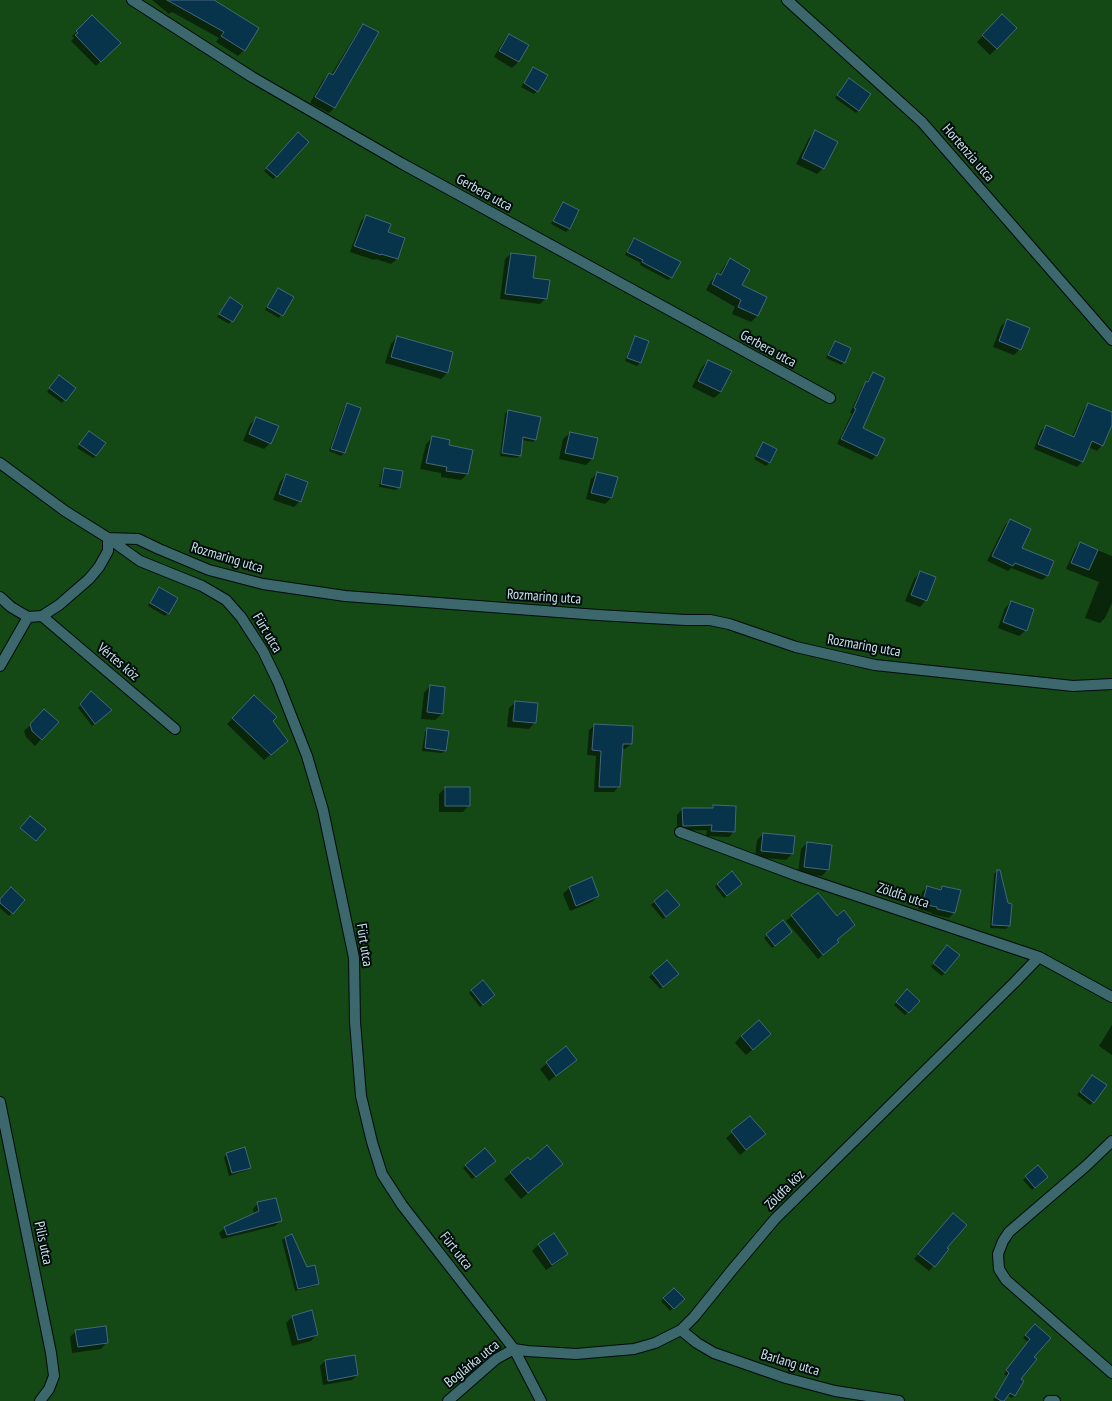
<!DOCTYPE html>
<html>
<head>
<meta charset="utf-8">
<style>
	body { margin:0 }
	canvas { display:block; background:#002327 }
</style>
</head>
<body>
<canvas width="1112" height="1401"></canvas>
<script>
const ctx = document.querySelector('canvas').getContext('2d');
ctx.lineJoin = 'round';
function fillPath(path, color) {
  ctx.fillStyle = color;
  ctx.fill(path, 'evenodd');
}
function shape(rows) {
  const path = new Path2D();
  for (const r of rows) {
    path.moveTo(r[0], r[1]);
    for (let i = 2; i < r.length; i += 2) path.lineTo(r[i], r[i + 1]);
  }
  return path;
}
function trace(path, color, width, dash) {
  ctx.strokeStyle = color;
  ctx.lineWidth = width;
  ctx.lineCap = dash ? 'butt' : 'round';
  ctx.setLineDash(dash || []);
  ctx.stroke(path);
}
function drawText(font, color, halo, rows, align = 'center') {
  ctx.font = font + ' "PT Sans Narrow",sans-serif';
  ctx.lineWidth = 4;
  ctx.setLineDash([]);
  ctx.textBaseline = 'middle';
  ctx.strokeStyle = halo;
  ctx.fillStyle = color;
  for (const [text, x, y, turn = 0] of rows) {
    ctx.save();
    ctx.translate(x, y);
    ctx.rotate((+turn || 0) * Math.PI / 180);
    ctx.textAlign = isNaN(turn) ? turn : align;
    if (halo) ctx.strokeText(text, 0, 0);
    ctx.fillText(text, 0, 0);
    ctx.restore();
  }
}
fillPath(shape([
	[0,0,1112,0,1112,1401,0,1401]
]), '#144814');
fillPath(shape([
	[152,0,212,0,244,50,238,56,216,42,219,38,172,12,169,14],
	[1002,15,1016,28,990,55,977,42],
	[92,16,119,43,96,66,71,41,74,38,72,36],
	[363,25,377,32,334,108,329,113,310,103,323,80,329,74,331,75,358,31],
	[509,35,519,61,512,68,494,57,503,42],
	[534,68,537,91,534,94,521,87],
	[846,83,859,110,856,113,835,98],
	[815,132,823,168,817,174,796,164,809,138],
	[295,136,308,142,273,179,264,171],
	[563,203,578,210,569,229,566,232,551,224,560,206],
	[366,216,387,232,404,238,397,259,391,264,376,259,374,260,350,252,361,221],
	[634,239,671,278,668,280,640,265,641,263,625,255,631,242],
	[511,254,546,298,540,304,500,299,505,259],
	[731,260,740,285,766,297,757,316,751,322,732,314,735,307,706,290,711,281,718,274,719,275,724,266],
	[276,292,292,297,279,318,265,310],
	[230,299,242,306,229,324,217,317],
	[1008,320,1020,349,1014,355,993,347,1001,326],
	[397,337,447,373,441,379,385,363,391,344],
	[635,337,640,363,637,366,625,361,633,340],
	[835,342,844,362,841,365,826,358,832,345],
	[708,361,721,392,714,398,692,387,702,367],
	[873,373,862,429,876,455,872,460,837,444,852,413,850,413,862,387],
	[57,379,74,388,62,403,47,392],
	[1089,404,1112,413,1112,422,1102,445,1097,451,1088,447,1082,462,1077,467,1034,449,1041,431,1046,426,1072,437,1084,409],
	[347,405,344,453,341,456,329,451,344,408],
	[508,411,536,439,533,442,522,440,520,455,517,458,500,456,505,414],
	[257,418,270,443,264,449,243,441,250,424],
	[570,433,597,439,592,459,586,465,559,459,563,439],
	[86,436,96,456,93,458,77,448],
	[432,438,447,446,467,474,461,480,441,477,441,473,420,469,426,444],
	[764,444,776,450,769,463,766,466,754,459],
	[385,469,399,487,396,490,379,487,382,472],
	[598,473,611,498,605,504,586,499,591,479],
	[286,475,300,501,294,507,273,500,280,482],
	[1010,520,1021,549,1048,575,1042,580,1011,568,1008,571,987,561,1005,525],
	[1080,543,1112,556,1112,603,1105,618,1100,623,1085,618,1099,582,1066,569,1075,549],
	[920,572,926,600,920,607,905,601,914,579],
	[159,588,168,613,165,616,148,606],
	[1011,602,1026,630,1019,636,998,628,1005,608],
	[430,686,442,714,435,720,421,719,424,693],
	[89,695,108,713,92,726,78,708],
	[254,696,287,741,264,760,227,724],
	[516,702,535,722,529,729,507,727,509,708],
	[38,717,57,722,35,746,26,737,24,731],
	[595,725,631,744,625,749,622,749,619,786,614,792,594,792,596,756,587,755,589,730],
	[428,730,445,751,442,753,422,751,425,732],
	[445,788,469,805,463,812,439,812,439,794],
	[713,806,734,831,729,837,706,836,707,830,677,831,677,815,682,809,710,809],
	[763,834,792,854,786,860,755,857,757,840],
	[807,843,828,869,822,876,798,873,801,849],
	[997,871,1007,904,1011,905,1009,926,1006,929,990,928,994,874],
	[717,884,738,887,724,898,715,887],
	[927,887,939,890,942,887,954,912,949,918,932,914,932,913,918,909,922,892],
	[569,888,598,896,592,902,570,911,563,894],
	[667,891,676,908,663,919,651,905],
	[0,900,24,900,9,916,0,908],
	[792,916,836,940,832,947,818,959,786,921],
	[783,922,788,935,772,948,764,938],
	[944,949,959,955,942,976,931,967],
	[667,962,675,977,660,989,649,977],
	[472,990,491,998,480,1007,469,993],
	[907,991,919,1001,905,1015,894,1005],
	[1112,1025,1112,1055,1099,1046],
	[741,1036,764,1040,746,1055,735,1043],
	[566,1048,575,1060,549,1081,540,1069],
	[1090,1079,1093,1102,1090,1105,1077,1095],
	[750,1117,758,1140,740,1155,726,1138],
	[227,1154,250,1167,247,1170,229,1176,224,1157],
	[528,1159,530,1161,555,1170,521,1199,504,1179],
	[492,1163,472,1179,463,1168,466,1165],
	[1038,1166,1044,1179,1032,1190,1023,1180],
	[258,1203,280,1221,275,1226,222,1239,219,1233,225,1228,254,1215,253,1209],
	[949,1219,945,1248,948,1250,929,1271,914,1259],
	[554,1235,567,1254,561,1260,546,1270,532,1251,538,1245],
	[285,1238,318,1283,315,1286,295,1291,282,1240],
	[674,1289,683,1299,670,1311,661,1301],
	[311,1312,317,1334,311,1341,292,1346,286,1323,292,1317],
	[1035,1325,1032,1357,1019,1380,1015,1395,1012,1398,1007,1395,1002,1401,994,1401,993,1400,1007,1376,1004,1374,1028,1342,1023,1338],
	[76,1331,107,1342,101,1349,72,1353,70,1337],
	[325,1361,357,1375,352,1380,323,1385,320,1366]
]), '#0007');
const building = shape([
	[167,0,214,0,259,28,245,51,221,36,224,32,167,0],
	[1002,14,1017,28,997,49,982,35,1002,14],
	[92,15,121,43,101,62,75,35,78,33,76,31,92,15],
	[363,24,379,32,335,108,315,97,329,73,333,75,363,24],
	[509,34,529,45,519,62,499,51,509,34],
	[533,67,548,75,538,92,524,83,533,67],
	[849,78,871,94,859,111,837,95,849,78],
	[815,130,838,142,824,169,802,158,815,130],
	[298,132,309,142,277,177,266,168,298,132],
	[563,202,579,210,570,229,553,221,563,202],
	[366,215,391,224,388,232,405,238,398,259,381,254,381,255,354,246,366,215],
	[634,238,681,262,672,278,642,262,643,260,627,252,634,238],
	[511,253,536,256,533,278,550,280,547,299,505,294,511,253],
	[730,258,750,270,742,285,767,297,758,316,738,307,741,300,712,284,717,273,721,275,730,258],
	[278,288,294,297,283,316,267,307,278,288],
	[230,297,243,306,233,322,219,314,230,297],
	[1007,319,1030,328,1021,350,999,341,1007,319],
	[397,336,453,352,448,373,391,357,397,336],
	[635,336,649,341,641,363,627,358,635,336],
	[835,341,851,348,845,363,828,355,835,341],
	[708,360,732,371,721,392,698,381,708,360],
	[873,372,885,378,863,428,885,439,877,456,841,439,856,409,854,408,866,381,868,382,873,372],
	[59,375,76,388,66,401,49,388,59,375],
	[347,403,361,408,345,453,331,449,347,403],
	[1088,403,1112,412,1112,425,1103,446,1092,441,1083,462,1038,444,1046,425,1074,437,1088,403],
	[508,410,541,417,536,440,523,437,521,456,502,453,508,410],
	[256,417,279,426,271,444,249,434,256,417],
	[89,431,106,443,96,456,79,444,89,431],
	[570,432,598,438,593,459,565,453,570,432],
	[432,436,450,440,449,445,473,450,468,474,446,471,447,467,426,463,432,436],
	[763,442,777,449,770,463,756,456,763,442],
	[384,468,403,471,400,488,381,484,384,468],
	[597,472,618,477,612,498,591,493,597,472],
	[286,474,308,482,301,502,279,494,286,474],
	[1010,519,1031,529,1022,548,1054,561,1048,576,1015,563,1013,566,992,556,1010,519],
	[1080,542,1098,550,1089,570,1071,563,1080,542],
	[920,571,936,577,927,601,911,595,920,571],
	[159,587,178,598,169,614,150,603,159,587],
	[1011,601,1034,609,1027,631,1003,622,1011,601],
	[430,685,445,687,443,714,427,712,430,685],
	[91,691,112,710,95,724,80,704,91,691],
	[254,695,277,717,273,721,288,741,271,755,232,718,254,695],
	[515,701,538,703,536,723,513,721,515,701],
	[44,709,59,722,42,740,32,731,30,724,44,709],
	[594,724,633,726,632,744,623,744,620,787,599,787,601,751,592,750,594,724],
	[427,728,449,731,446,751,425,748,427,728],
	[445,787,470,787,470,806,445,806,445,787],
	[713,805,736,806,735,832,711,831,712,825,683,826,682,808,713,808,713,805],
	[30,816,46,829,36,841,20,828,30,816],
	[763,833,795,836,793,854,761,851,763,833],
	[807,842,832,845,829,870,804,867,807,842],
	[997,870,1000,870,1008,903,1012,904,1010,926,992,925,997,870],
	[732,871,742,884,727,896,717,884,732,871],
	[592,877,599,896,576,906,569,887,592,877],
	[927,886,941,890,942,886,961,890,955,913,937,909,937,907,922,904,927,886],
	[11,887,25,900,13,914,0,903,0,899,11,887],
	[667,890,680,905,666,917,654,901,667,890],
	[818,893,837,916,844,910,855,925,837,940,839,942,823,955,791,915,818,893],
	[783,920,792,932,775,946,766,934,783,920],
	[947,945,960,955,945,973,933,963,947,945],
	[667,960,679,974,663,987,652,973,667,960],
	[483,980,495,995,483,1005,471,990,483,980],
	[907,989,920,1001,909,1013,896,1002,907,989],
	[759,1020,771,1034,753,1050,741,1036,759,1020],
	[566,1046,577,1060,556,1076,546,1062,566,1046],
	[1092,1075,1107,1085,1094,1103,1080,1092,1092,1075],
	[750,1116,766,1134,746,1150,731,1131,750,1116],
	[547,1145,563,1164,528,1193,510,1172,528,1157,530,1160,547,1145],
	[245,1147,251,1168,232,1173,226,1153,245,1147],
	[485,1148,496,1161,476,1177,465,1165,485,1148],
	[1038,1165,1048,1177,1035,1188,1025,1176,1038,1165],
	[276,1198,282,1221,227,1235,224,1227,259,1211,257,1202,276,1198],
	[953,1213,967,1225,947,1248,949,1249,935,1267,918,1254,953,1213],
	[554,1233,568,1254,552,1265,538,1244,554,1233],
	[292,1234,307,1267,315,1265,319,1284,298,1289,285,1237,292,1234],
	[674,1288,685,1299,674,1309,663,1298,674,1288],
	[312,1310,318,1335,298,1340,292,1316,312,1310],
	[1035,1324,1051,1338,1034,1357,1037,1359,1021,1379,1024,1381,1015,1396,1010,1393,1004,1401,1001,1401,995,1397,1009,1373,1006,1370,1030,1339,1025,1335,1035,1324],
	[106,1326,108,1343,78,1347,75,1330,106,1326],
	[355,1355,358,1375,328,1381,325,1360,355,1355]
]);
fillPath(building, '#07344b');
trace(building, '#46667b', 1);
const street = shape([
	[132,0,252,77,401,163,830,398],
	[787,0,922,122,1112,340],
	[0,463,65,511,108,538,140,561,202,586,226,600,241,617,263,651,278,682,307,756,323,810,354,958,355,1022,361,1096,372,1142,382,1174,402,1205,514,1349,541,1401],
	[108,538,138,539,159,549,209,570,263,584,345,596,598,615,685,620,710,620,729,624,796,647,875,665,1073,686,1112,684],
	[0,597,11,607,28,617],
	[42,616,175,729],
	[0,666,28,617,42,616,59,605,89,579,99,567,108,551,108,538],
	[680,832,795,875,1039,957,1112,997],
	[0,1102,51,1353,54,1376,49,1389,40,1401],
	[1112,1141,1086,1166,1009,1232,1003,1241,998,1254,999,1269,1006,1280,1112,1373],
	[681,1330,697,1343,714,1353,786,1378,835,1391,899,1401],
	[514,1349,527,1351,576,1354,634,1349,655,1343,681,1330,694,1317,732,1270,775,1219,1015,982,1039,957],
	[448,1401,496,1359,514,1349],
	[1049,1401,1055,1401]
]);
trace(street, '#000b0e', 12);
trace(street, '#3c686d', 10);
drawText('14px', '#cae1e4', '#000b0d', [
	["Hortenzia utca",968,153,49],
	["Gerbera utca",484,193,29],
	["Gerbera utca",768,349,29],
	["Rozmaring utca",227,558,17],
	["Rozmaring utca",544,597,4],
	["Fürt utca",267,633,59],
	["Rozmaring utca",864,646,10],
	["Vértes köz",118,662,40],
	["Zöldfa utca",903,896,18],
	["Fürt utca",364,945,81],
	["Zöldfa köz",785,1190,-45],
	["Pilis utca",43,1243,78],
	["Fürt utca",456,1251,52],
	["Barlang utca",790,1363,17],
	["Boglárka utca",472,1364,-39]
]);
</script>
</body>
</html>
